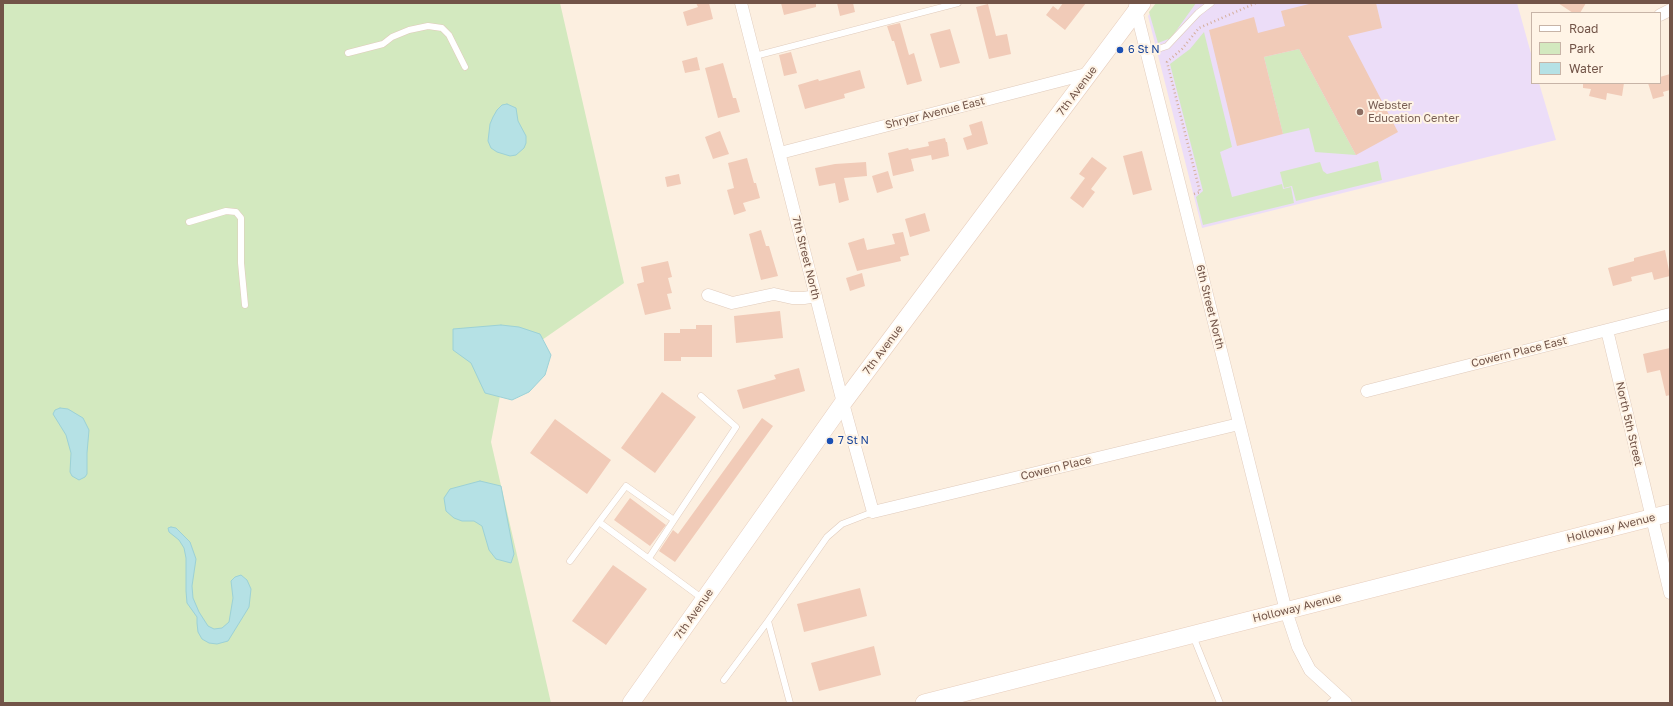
<!DOCTYPE html>
<html>
<head>
<meta charset="utf-8">
<style>
	body { margin:0 }
	#map { position:relative; width:1673px; height:706px; overflow:hidden; background:#fcefe0; font-family:"Golos Text",sans-serif }
	canvas { display:block }
	.frame { position:absolute; inset:0; border:4px solid #725448; pointer-events:none }
	.legend { position:absolute; left:1531px; top:12px; width:130px; height:72px; box-sizing:border-box; background:#fff4e6; border:1px solid #c7b4a7; margin:0; padding:5px 7px; list-style:none; font-size:12px; color:#725448 }
	.legend li { display:flex; align-items:center; gap:8px; height:20px }
	.legend b { width:20px; border:1px solid #c7b4a7 }
</style>
</head>
<body>
<div id="map">
<canvas width="1673" height="706"></canvas>
<div class="frame"></div>
<ul class="legend">
<li><b style="height:5px;background:#fff"></b>Road</li>
<li><b style="height:11px;background:#d3e9bf"></b>Park</li>
<li><b style="height:11px;background:#b5e1e5"></b>Water</li>
</ul>
</div>
<script>
const ctx = document.querySelector('canvas').getContext('2d');
ctx.lineJoin = 'round';
function fillPath(path, color) {
  ctx.fillStyle = color;
  ctx.fill(path, 'evenodd');
}
function shape(rows) {
  const path = new Path2D();
  for (const r of rows) {
    path.moveTo(r[0], r[1]);
    for (let i = 2; i < r.length; i += 2) path.lineTo(r[i], r[i + 1]);
  }
  return path;
}
function trace(path, color, width, dash) {
  ctx.strokeStyle = color;
  ctx.lineWidth = width;
  ctx.lineCap = dash ? 'butt' : 'round';
  ctx.setLineDash(dash || []);
  ctx.stroke(path);
}
function drawText(font, color, halo, rows, align = 'center') {
  ctx.font = font + ' "Golos Text",sans-serif';
  ctx.lineWidth = 4;
  ctx.setLineDash([]);
  ctx.textBaseline = 'middle';
  ctx.strokeStyle = halo;
  ctx.fillStyle = color;
  for (const [text, x, y, turn = 0] of rows) {
    ctx.save();
    ctx.translate(x, y);
    ctx.rotate((+turn || 0) * Math.PI / 180);
    ctx.textAlign = isNaN(turn) ? turn : align;
    if (halo) ctx.strokeText(text, 0, 0);
    ctx.fillText(text, 0, 0);
    ctx.restore();
  }
}
fillPath(shape([
	[1157,3,1517,3,1532,57,1532,83,1539,83,1556,140,1202,228,1148,16]
]), '#ecddf8');
fillPath(shape([
	[3,3,560,3,624,283,506,365,491,442,551,703,3,703],
	[1156,3,1196,3,1171,38,1158,43,1149,12],
	[1204,32,1232,147,1220,152,1232,197,1282,184,1283,189,1291,187,1294,203,1203,225,1196,197,1203,191,1170,64,1190,49],
	[1299,49,1356,155,1315,152,1309,128,1283,134,1264,57],
	[1378,161,1382,180,1296,201,1292,186,1284,188,1280,172,1320,162,1323,171,1327,174]
]), '#d3e9bf');
const water = shape([
	[507,104,516,108,518,121,526,136,526,143,524,148,516,155,510,156,497,152,491,148,488,141,490,124,493,117,497,110,502,105,507,104],
	[501,325,519,327,540,334,551,355,545,375,529,392,512,400,485,393,471,363,453,350,453,329,501,325],
	[60,408,68,409,83,418,89,430,87,453,87,474,85,477,79,480,72,476,70,472,71,453,66,435,53,414,55,410,60,408],
	[480,481,501,486,514,554,511,563,496,559,489,550,482,526,474,521,462,521,454,518,446,511,444,498,450,489,480,481],
	[171,527,176,528,190,542,196,559,192,586,193,598,199,612,208,626,214,629,222,628,229,622,233,598,231,581,235,577,241,575,247,580,251,589,249,607,228,641,217,644,209,643,202,639,198,632,197,623,197,617,187,603,186,591,186,558,184,548,179,540,169,532,168,528,171,527]
]);
fillPath(water, '#b5e1e5');
trace(water, '#9cd1d6', 1);
fillPath(shape([
	[696,3,709,3,713,19,687,26,683,12,698,7],
	[781,3,816,3,816,7,784,15],
	[837,3,853,3,855,12,840,16],
	[1063,3,1086,3,1065,30,1046,15,1053,6,1058,10],
	[1313,3,1376,3,1382,28,1348,36,1398,132,1356,155,1299,49,1264,57,1283,134,1237,146,1209,30,1254,17,1258,33,1285,26,1281,11],
	[1558,3,1586,3,1580,13,1573,13],
	[988,4,996,36,1007,34,1011,54,989,59,976,7],
	[900,23,909,55,914,53,922,81,907,85,894,41,892,41,887,26],
	[950,29,960,63,940,68,930,34],
	[791,52,797,73,784,76,779,55],
	[697,57,700,70,685,73,682,61],
	[723,63,733,98,736,98,740,112,718,118,705,68],
	[860,70,865,88,844,94,845,98,805,109,798,85,818,79,819,81],
	[1670,74,1670,90,1663,92,1664,96,1653,99,1648,83,1660,83,1660,77],
	[1583,83,1624,83,1622,96,1607,93,1606,100,1589,96,1591,89,1583,88],
	[982,121,988,144,967,150,963,138,972,135,969,125],
	[720,131,729,154,713,159,705,137],
	[945,138,946,142,947,142,949,156,932,160,931,155,911,159,914,171,893,176,888,153,908,148,909,150,929,146,928,142],
	[1142,151,1152,190,1133,195,1123,156],
	[1092,157,1107,168,1091,189,1095,192,1083,208,1070,198,1085,178,1079,174],
	[747,158,754,183,756,183,760,198,743,203,746,211,734,215,727,190,734,188,728,163],
	[866,162,867,176,844,178,849,200,839,203,835,183,819,186,815,168,835,164],
	[888,171,893,188,877,193,872,176],
	[679,174,681,184,667,187,665,177],
	[925,213,930,231,910,237,905,219],
	[761,230,766,246,769,246,778,276,761,280,749,234],
	[903,232,909,255,900,257,901,261,857,271,848,243,864,238,867,250,895,244,892,234],
	[1665,250,1670,276,1654,280,1652,272,1631,277,1632,281,1613,286,1608,268,1634,261,1634,258],
	[668,261,672,277,668,278,672,293,667,294,671,309,645,315,637,284,644,282,641,267],
	[862,273,865,286,850,291,846,278],
	[780,311,783,338,736,343,734,316],
	[696,325,712,325,712,357,681,357,681,361,664,361,664,333,680,333,680,329,696,329],
	[1670,348,1670,395,1666,396,1660,370,1647,373,1643,354],
	[799,368,805,391,743,409,737,390,776,379,774,375],
	[662,392,696,417,655,473,621,448],
	[762,418,773,426,675,562,659,551,673,530,678,534],
	[555,419,611,460,587,494,530,453],
	[630,498,666,525,650,546,614,520],
	[613,565,647,589,606,645,572,621],
	[860,588,867,616,804,632,797,604],
	[874,646,881,675,819,691,811,663]
]), '#f1cbb8');
const lane = shape([
	[348,53,383,44,392,37,409,30,428,26,442,28,449,35,465,67],
	[1146,53,1167,46,1198,13,1211,3],
	[755,56,958,3],
	[189,222,226,211,236,212,241,218,241,263,245,305],
	[701,396,736,427,674,520,626,486,599,522,703,599],
	[649,558,674,520],
	[570,561,599,522],
	[1193,636,1220,703],
	[724,680,768,621],
	[790,703,768,621,827,537,842,524,873,512],
	[1330,703,1338,696]
]);
const street = shape([
	[741,3,843,403,873,512,1239,424],
	[1135,6,1286,611,1298,647,1310,670,1346,703],
	[1660,15,1670,10],
	[780,153,1090,73],
	[708,295,732,303,774,294,792,298,804,298,816,296],
	[1607,330,1670,593],
	[1367,391,1670,314]
]);
const secondary = shape([
	[631,703,843,403,1142,3],
	[924,703,1670,513]
]);
trace(lane, '#e0cbbc', 7);
trace(street, '#e0cbbc', 13);
trace(secondary, '#e7cdbc', 18);
trace(shape([
	[1194,194,1200,192,1167,62,1182,49,1199,28,1256,3]
]), '#d5ae9c', 2.5, [1, 3]);
trace(lane, '#fff', 6);
trace(street, '#fff', 12);
trace(secondary, '#fff', 17);
for (const [x, y, r, color] of [
	[1120,50,4,"#1a4fb4"],
	[1360,112,4,"#8d6e63"],
	[830,441,4,"#1a4fb4"]
]) {
  const dot = new Path2D();
  dot.arc(x, y, r, 0, 2 * Math.PI);
  ctx.fillStyle = color;
  ctx.fill(dot);
  trace(dot, '#fff4e6', 1.5);
}
drawText('11px', '#164399', '#fff4e6', [
	["6 St N",1128,50],
	["7 St N",838,441]
], 'left');
drawText('11px', '#725448', '#fff4e6', [
	["7th Avenue",1077,91,-53],
	["Shryer Avenue East",935,113,-14],
	["7th Street North",806,258,76],
	["6th Street North",1210,307,76],
	["7th Avenue",883,350,-53],
	["Cowern Place East",1519,352,-14],
	["North 5th Street",1629,424,77],
	["Cowern Place",1056,468,-14],
	["Holloway Avenue",1611,528,-14],
	["Holloway Avenue",1297,608,-14],
	["7th Avenue",694,614,-55]
]);
drawText('11px', '#785e54', '#fff4e6', [
	["Webster",1368,106],
	["Education Center",1368,119]
], 'left');
</script>
</body>
</html>
